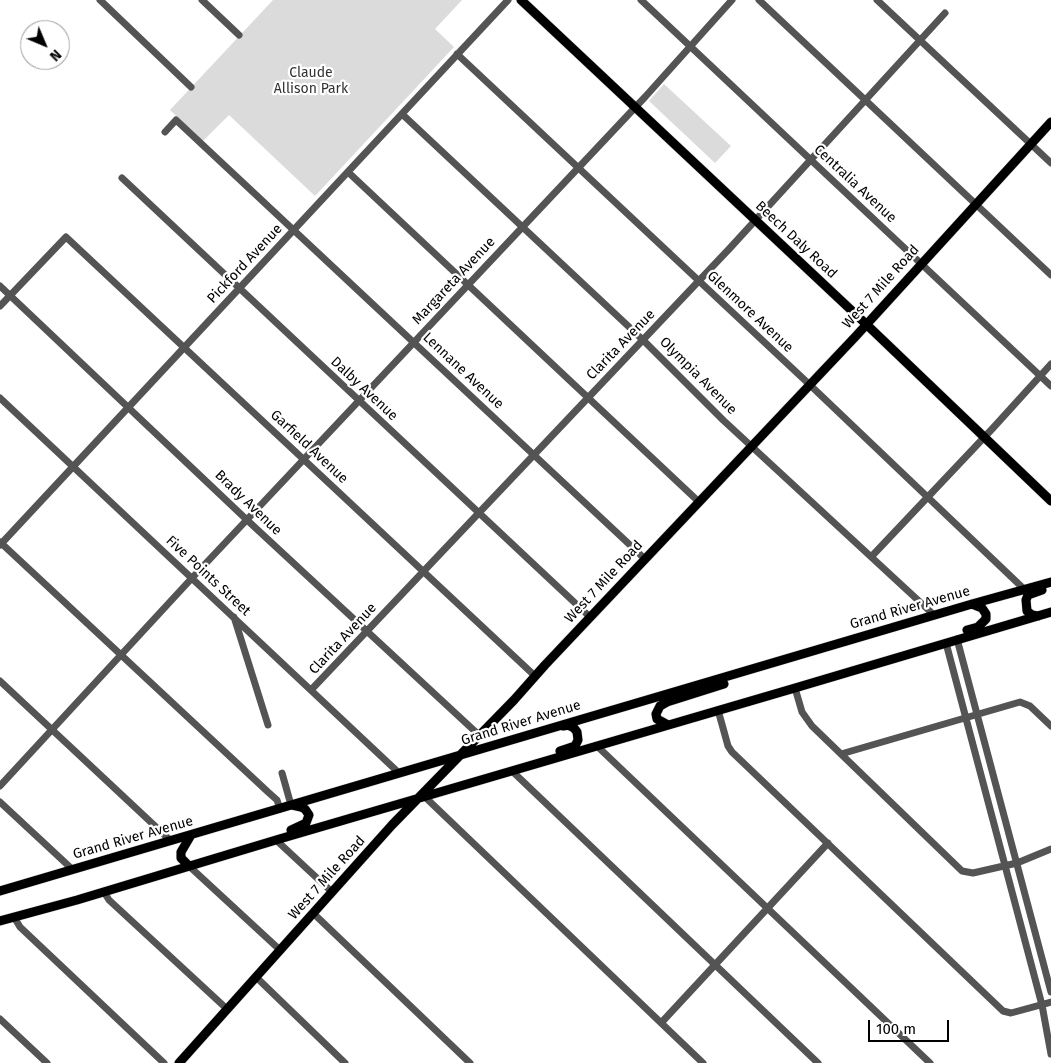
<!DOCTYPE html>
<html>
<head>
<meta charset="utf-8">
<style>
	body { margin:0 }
	#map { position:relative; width:1051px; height:1063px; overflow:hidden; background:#fff; font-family:"Fira Sans",sans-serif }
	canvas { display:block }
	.north { position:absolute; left:20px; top:20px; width:50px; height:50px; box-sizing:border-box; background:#fff; border:1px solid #999; border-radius:50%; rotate:135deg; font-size:14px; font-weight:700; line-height:20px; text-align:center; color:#000 }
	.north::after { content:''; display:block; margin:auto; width:18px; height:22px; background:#000; clip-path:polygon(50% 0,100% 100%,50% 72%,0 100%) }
	.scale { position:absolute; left:868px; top:1020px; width:81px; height:22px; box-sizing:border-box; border:2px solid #000; border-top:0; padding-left:6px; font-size:15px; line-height:18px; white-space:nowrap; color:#000; -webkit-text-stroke:4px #fff; paint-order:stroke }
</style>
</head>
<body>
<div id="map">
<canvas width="1051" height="1063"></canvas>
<div class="north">N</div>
<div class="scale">100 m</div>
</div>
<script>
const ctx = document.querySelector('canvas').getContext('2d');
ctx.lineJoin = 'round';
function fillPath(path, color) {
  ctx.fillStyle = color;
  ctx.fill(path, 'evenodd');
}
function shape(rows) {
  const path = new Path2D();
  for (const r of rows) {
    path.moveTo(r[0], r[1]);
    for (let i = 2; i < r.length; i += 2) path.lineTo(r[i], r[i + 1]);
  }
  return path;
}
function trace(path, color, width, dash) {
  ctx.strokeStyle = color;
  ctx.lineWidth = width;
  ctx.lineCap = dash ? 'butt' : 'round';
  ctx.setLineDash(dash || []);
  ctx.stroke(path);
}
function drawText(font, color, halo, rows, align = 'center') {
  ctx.font = font + ' "Fira Sans",sans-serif';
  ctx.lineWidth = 4.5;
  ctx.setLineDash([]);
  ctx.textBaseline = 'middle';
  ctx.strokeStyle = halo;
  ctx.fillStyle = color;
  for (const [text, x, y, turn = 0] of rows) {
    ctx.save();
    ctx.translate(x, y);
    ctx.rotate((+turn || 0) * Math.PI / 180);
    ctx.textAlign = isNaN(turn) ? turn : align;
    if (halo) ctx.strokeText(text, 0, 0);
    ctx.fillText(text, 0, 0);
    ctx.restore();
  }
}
fillPath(shape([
	[273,0,462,0,435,29,454,47,315,196,229,115,203,141,170,110],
	[664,84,731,146,715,163,649,101]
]), '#dbdbdb');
const major = shape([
	[521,0,866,324,1051,501],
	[1038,616,1032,615,1027,611,1026,600,1028,595,1042,590],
	[967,630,978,627,986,619,986,614,982,608,972,604],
	[668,725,657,719,656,714,660,706,667,702,724,684],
	[560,751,575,746,578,740,577,732,574,728,568,725,563,726],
	[291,830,306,823,309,815,305,809,301,807,292,805],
	[189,866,181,858,181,852,191,835],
	[0,891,972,604,1051,582],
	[0,921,77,900,276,840,795,688,1051,612],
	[179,1063,392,825,514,700,545,665,856,336,1051,122]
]);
trace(major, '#dbdbdb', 10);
trace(shape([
	[100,0,191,87],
	[202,0,239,35],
	[641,0,1051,386],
	[759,0,1051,275],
	[877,0,1051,163],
	[457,54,810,385,1024,589],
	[402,114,643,340,723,420,934,615],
	[165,132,176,120,645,559],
	[348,172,699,502],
	[122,178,590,617],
	[0,286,247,520,480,736],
	[0,306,66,237,535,676],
	[0,398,399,773],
	[0,542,268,792,277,800,280,809],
	[0,545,508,0],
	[872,556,993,428,1051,364],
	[234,617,268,725],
	[957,639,1051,992],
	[946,643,1042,1005,1051,1054],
	[0,681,171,841],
	[795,688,802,712,812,726,962,871,973,873,1017,863,1051,849],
	[311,690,730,248,945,13],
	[718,710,728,746,732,752,1003,1011,1011,1013,1051,1002],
	[597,746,930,1063],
	[841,754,1020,702,1030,706,1051,726],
	[512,771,818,1063],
	[282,773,291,805],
	[0,786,192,578,645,97,732,0],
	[425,797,703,1063],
	[0,802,72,869],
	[276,840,332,892],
	[189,866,280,950],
	[104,892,109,900,227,1009],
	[313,913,470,1063],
	[14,917,20,927,164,1063],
	[256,977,345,1063],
	[0,1019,47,1063],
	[661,1023,828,843]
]), '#545454', 7);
trace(major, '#000', 9);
drawText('14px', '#323232', '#fff', [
	["Claude",311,73],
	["Allison Park",311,89]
]);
drawText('14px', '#000', '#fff', [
	["Centralia Avenue",855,184,43],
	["Beech Daly Road",796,240,43],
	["Pickford Avenue",245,264,-47],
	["Margareta Avenue",454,281,-47],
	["West 7 Mile Road",881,287,-48],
	["Glenmore Avenue",750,312,43],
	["Clarita Avenue",621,345,-46],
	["Lennane Avenue",463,371,43],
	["Olympia Avenue",698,376,45],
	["Dalby Avenue",364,389,43],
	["Garfield Avenue",309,447,43],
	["Brady Avenue",248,503,44],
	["Five Points Street",208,576,43],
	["West 7 Mile Road",604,582,-47],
	["Grand River Avenue",910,608,-16],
	["Clarita Avenue",343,639,-47],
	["Grand River Avenue",521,723,-17],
	["Grand River Avenue",133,838,-16],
	["West 7 Mile Road",327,878,-48]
]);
</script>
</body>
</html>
